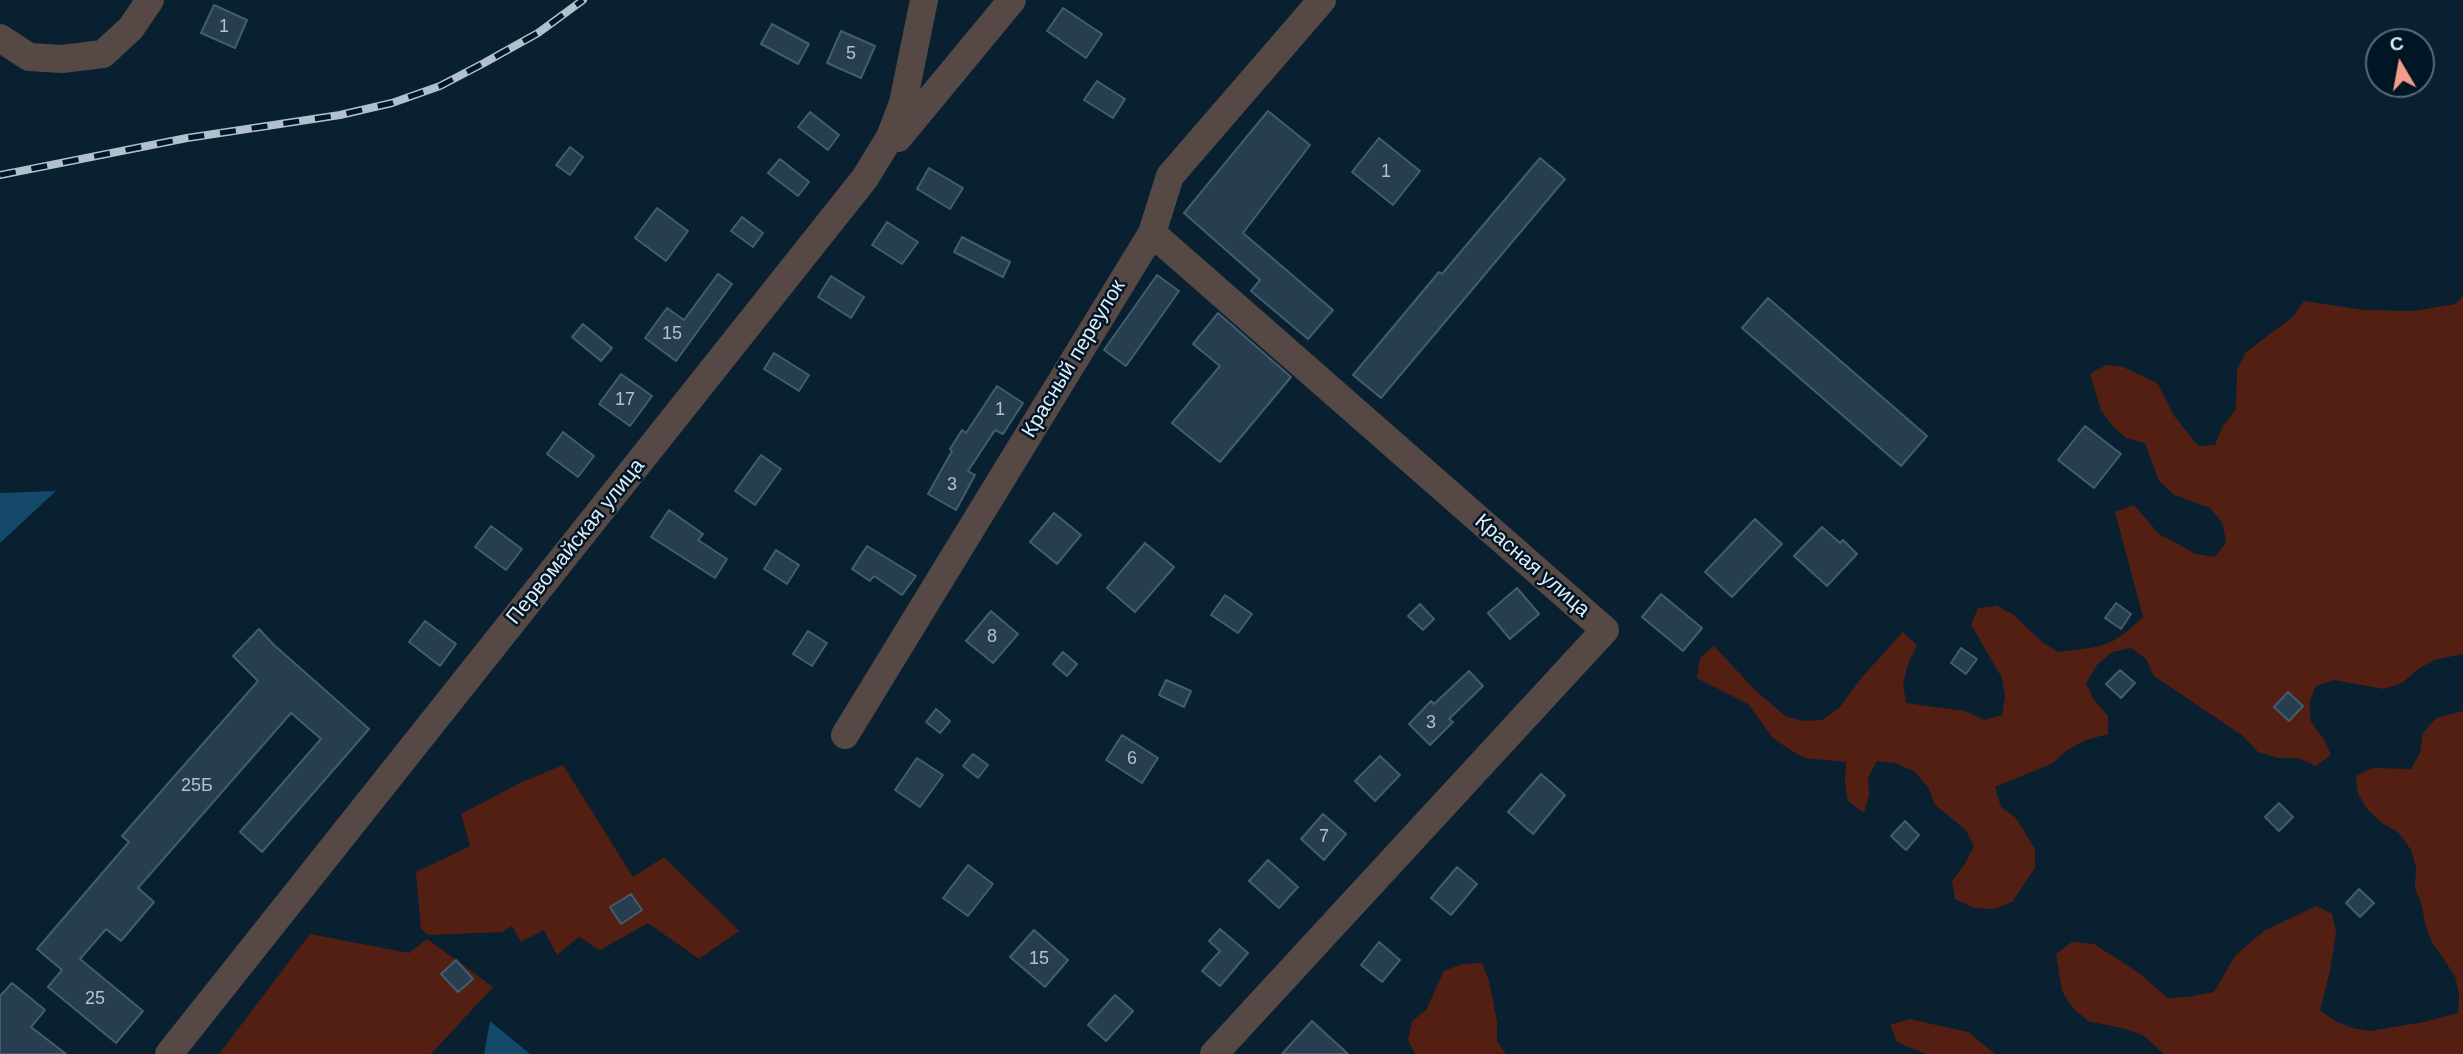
<!DOCTYPE html>
<html>
<head>
<meta charset="utf-8">
<style>
	body { margin:0 }
	#map { position:relative; width:2463px; height:1054px; overflow:hidden; background:#08202f; font-family:Arial,sans-serif }
	canvas { display:block }
	.north { position:absolute; left:2365px; top:28px; width:70px; height:70px; box-sizing:border-box; background:#011625; border:2px solid #5a6c79; border-radius:50%; rotate:350deg; font-size:19px; font-weight:700; line-height:28px; text-align:center; color:#dfedf8 }
	.north::after { content:''; display:block; margin:auto; width:24px; height:32px; background:#f49e89; clip-path:polygon(50% 0,100% 100%,50% 72%,0 100%) }
</style>
</head>
<body>
<div id="map">
<canvas width="2463" height="1054"></canvas>
<div class="north">С</div>
</div>
<script>
const ctx = document.querySelector('canvas').getContext('2d');
ctx.lineJoin = 'round';
function fillPath(path, color) {
  ctx.fillStyle = color;
  ctx.fill(path, 'evenodd');
}
function shape(rows) {
  const path = new Path2D();
  for (const r of rows) {
    path.moveTo(r[0], r[1]);
    for (let i = 2; i < r.length; i += 2) path.lineTo(r[i], r[i + 1]);
  }
  return path;
}
function trace(path, color, width, dash) {
  ctx.strokeStyle = color;
  ctx.lineWidth = width;
  ctx.lineCap = dash ? 'butt' : 'round';
  ctx.setLineDash(dash || []);
  ctx.stroke(path);
}
function drawText(font, color, halo, rows, align = 'center') {
  ctx.font = font + ' Arial,sans-serif';
  ctx.lineWidth = 5;
  ctx.setLineDash([]);
  ctx.textBaseline = 'middle';
  ctx.strokeStyle = halo;
  ctx.fillStyle = color;
  for (const [text, x, y, turn = 0] of rows) {
    ctx.save();
    ctx.translate(x, y);
    ctx.rotate((+turn || 0) * Math.PI / 180);
    ctx.textAlign = isNaN(turn) ? turn : align;
    if (halo) ctx.strokeText(text, 0, 0);
    ctx.fillText(text, 0, 0);
    ctx.restore();
  }
}
fillPath(shape([
	[2463,296,2463,654,2434,660,2417,670,2402,683,2384,689,2334,680,2316,686,2309,703,2311,722,2323,738,2331,755,2316,766,2298,758,2278,758,2258,752,2243,736,2154,676,2146,659,2131,648,2112,652,2097,665,2086,683,2094,700,2108,716,2108,734,2086,740,2067,750,2053,763,1995,787,2001,807,2016,818,2035,849,2035,868,2012,902,1994,909,1974,908,1955,899,1952,881,1964,865,1974,846,1965,829,1935,805,1928,787,1915,772,1896,763,1877,761,1868,777,1869,795,1864,813,1848,801,1845,783,1846,762,1804,758,1787,748,1772,737,1748,704,1697,678,1700,658,1714,646,1754,689,1785,716,1803,721,1822,720,1839,708,1863,676,1903,632,1917,645,1908,664,1903,683,1906,703,1965,711,1984,720,2002,715,2005,697,2002,678,1971,625,1978,608,1997,606,2014,615,2042,642,2058,652,2096,647,2113,641,2129,630,2143,617,2115,512,2134,505,2159,534,2196,554,2215,557,2226,542,2223,524,2210,508,2173,494,2159,481,2145,443,2126,438,2112,425,2101,410,2090,374,2106,365,2123,367,2157,383,2175,417,2198,446,2215,445,2223,426,2236,409,2237,370,2246,352,2294,316,2304,301,2365,310,2413,311,2456,304],
	[2463,711,2463,1054,2164,1054,2144,1036,2126,1029,2088,1021,2072,1007,2062,991,2056,954,2072,942,2094,944,2139,973,2168,998,2188,997,2214,992,2235,956,2264,931,2316,906,2332,914,2336,932,2330,971,2320,1010,2335,1021,2352,1028,2370,1031,2424,1022,2458,1013,2459,994,2455,976,2432,942,2425,924,2422,906,2415,888,2416,867,2411,850,2399,833,2382,823,2368,810,2358,794,2356,776,2373,768,2411,769,2420,753,2423,733,2436,718],
	[563,765,633,877,664,857,739,931,699,959,648,923,600,950,579,937,557,955,544,930,521,942,512,926,502,932,428,935,421,929,416,872,470,846,461,814,522,782],
	[310,934,409,953,427,939,493,987,431,1054,219,1054],
	[1482,963,1489,981,1497,1021,1497,1041,1506,1054,1415,1054,1408,1040,1412,1021,1426,1010,1444,971,1462,964],
	[1909,1019,1968,1032,1995,1054,1926,1054,1897,1042,1890,1025]
]), '#541f13');
fillPath(shape([
	[56,491,0,543,0,493],
	[490,1021,530,1054,484,1054]
]), '#15496a');
const building = shape([
	[214,5,247,20,235,48,201,33,214,5],
	[1063,8,1102,34,1086,58,1047,31,1063,8],
	[772,24,809,44,798,64,761,44,772,24],
	[841,31,875,46,861,78,827,63,841,31],
	[1097,81,1125,99,1113,118,1084,100,1097,81],
	[1268,111,1310,145,1243,233,1333,310,1308,339,1251,291,1260,280,1184,213,1268,111],
	[810,112,839,135,828,150,798,127,810,112],
	[1379,138,1420,171,1393,205,1352,172,1379,138],
	[570,147,583,157,570,175,556,165,570,147],
	[1540,158,1565,179,1381,398,1353,375,1439,272,1442,274,1540,158],
	[780,159,809,182,798,196,768,173,780,159],
	[929,168,963,188,950,209,917,189,929,168],
	[657,208,688,231,666,261,635,238,657,208],
	[742,217,763,233,753,247,731,231,742,217],
	[887,222,918,242,902,264,872,245,887,222],
	[962,237,1010,262,1003,277,954,252,962,237],
	[718,274,732,284,676,361,645,338,667,308,684,320,718,274],
	[1157,275,1179,291,1126,366,1104,350,1157,275],
	[831,276,864,297,851,318,818,297,831,276],
	[1768,298,1927,436,1901,466,1742,328,1768,298],
	[1218,313,1291,377,1220,462,1172,423,1220,366,1193,344,1218,313],
	[583,324,612,348,601,361,572,337,583,324],
	[774,353,809,375,799,391,764,369,774,353],
	[621,374,652,396,630,426,599,404,621,374],
	[997,386,1023,403,1003,434,995,430,968,471,975,475,956,510,928,494,952,451,950,449,962,430,966,433,997,386],
	[2085,426,2121,454,2094,488,2058,460,2085,426],
	[563,432,594,456,578,477,547,454,563,432],
	[761,455,781,469,755,505,735,491,761,455],
	[669,510,703,534,698,540,727,559,715,578,651,537,669,510],
	[1054,513,1081,535,1057,564,1030,542,1054,513],
	[1755,519,1782,544,1732,597,1705,572,1755,519],
	[491,526,522,549,506,570,475,547,491,526],
	[1822,527,1840,543,1843,540,1857,554,1827,586,1794,556,1822,527],
	[1145,543,1174,567,1135,612,1107,588,1145,543],
	[867,546,916,576,902,595,874,576,870,581,852,569,867,546],
	[776,550,799,565,787,584,764,569,776,550],
	[1517,588,1539,614,1510,639,1488,613,1517,588],
	[1661,594,1702,628,1683,651,1642,617,1661,594],
	[1225,595,1252,614,1238,633,1211,615,1225,595],
	[2116,603,2131,614,2121,629,2105,618,2116,603],
	[1420,604,1434,619,1423,630,1408,616,1420,604],
	[991,611,1018,634,993,663,966,641,991,611],
	[425,621,456,644,440,666,409,642,425,621],
	[259,629,274,645,369,729,262,852,240,832,321,739,291,713,138,888,154,902,121,941,106,929,80,959,143,1011,116,1043,48,987,62,970,37,949,129,842,122,836,258,681,233,656,259,629],
	[808,631,827,643,812,666,793,654,808,631],
	[1961,648,1977,659,1966,674,1951,663,1961,648],
	[1063,652,1077,664,1067,676,1053,664,1063,652],
	[2120,670,2135,683,2121,698,2106,684,2120,670],
	[1469,671,1483,686,1449,719,1453,722,1430,745,1409,724,1431,701,1434,704,1469,671],
	[1166,680,1191,691,1184,707,1159,695,1166,680],
	[2288,692,2303,706,2289,721,2274,707,2288,692],
	[936,709,950,721,940,733,926,722,936,709],
	[1122,735,1158,758,1142,783,1106,760,1122,735],
	[973,754,988,765,978,778,963,766,973,754],
	[1380,756,1400,775,1375,801,1355,781,1380,756],
	[917,758,943,775,920,807,895,790,917,758],
	[1541,774,1565,795,1533,834,1508,812,1541,774],
	[2279,803,2293,817,2279,831,2265,817,2279,803],
	[1323,814,1346,834,1324,860,1301,839,1323,814],
	[1905,821,1919,835,1906,850,1891,836,1905,821],
	[1268,860,1298,887,1279,908,1249,881,1268,860],
	[968,865,993,884,968,916,943,898,968,865],
	[1457,867,1477,884,1451,915,1431,898,1457,867],
	[2359,889,2374,903,2360,917,2346,903,2359,889],
	[631,894,642,910,621,924,610,907,631,894],
	[1220,929,1248,953,1220,986,1202,971,1220,951,1209,941,1220,929],
	[1034,930,1068,960,1045,987,1010,957,1034,930],
	[1379,942,1400,960,1382,982,1361,965,1379,942],
	[456,960,473,979,458,992,441,974,456,960],
	[12,983,45,1010,31,1027,66,1054,0,1054,0,996,12,983],
	[1115,995,1133,1011,1106,1041,1088,1025,1115,995],
	[1312,1021,1348,1054,1282,1054,1312,1021]
]);
fillPath(building, '#263e4f');
trace(building, '#435c6e', 2);
trace(shape([
	[0,38,29,57,62,59,103,54,131,28,150,0],
	[898,138,1012,0],
	[1152,233,1605,630,1214,1054],
	[845,735,1152,233,1170,176,1322,0],
	[169,1054,865,178,890,137,903,103,924,0]
]), '#564845', 28);
const rail = shape([
	[0,175,187,138,340,115,392,103,440,86,484,63,538,33,583,0]
]);
trace(rail, '#b0c0cc', 8);
trace(rail, '#011625', 5, [16]);
drawText('18px', '#b1c1ce', null, [
	["1",224,27],
	["5",851,54],
	["1",1386,172],
	["15",672,334],
	["17",625,400],
	["1",1000,410],
	["3",952,485],
	["8",992,637],
	["3",1431,723],
	["6",1132,759],
	["25Б",197,786],
	["7",1324,837],
	["15",1039,959],
	["25",95,999]
]);
drawText('21px', '#dfedf8', '#011625', [
	["Красный переулок",1074,359,-59],
	["Первомайская улица",576,542,-51],
	["Красная улица",1532,566,41]
]);
</script>
</body>
</html>
